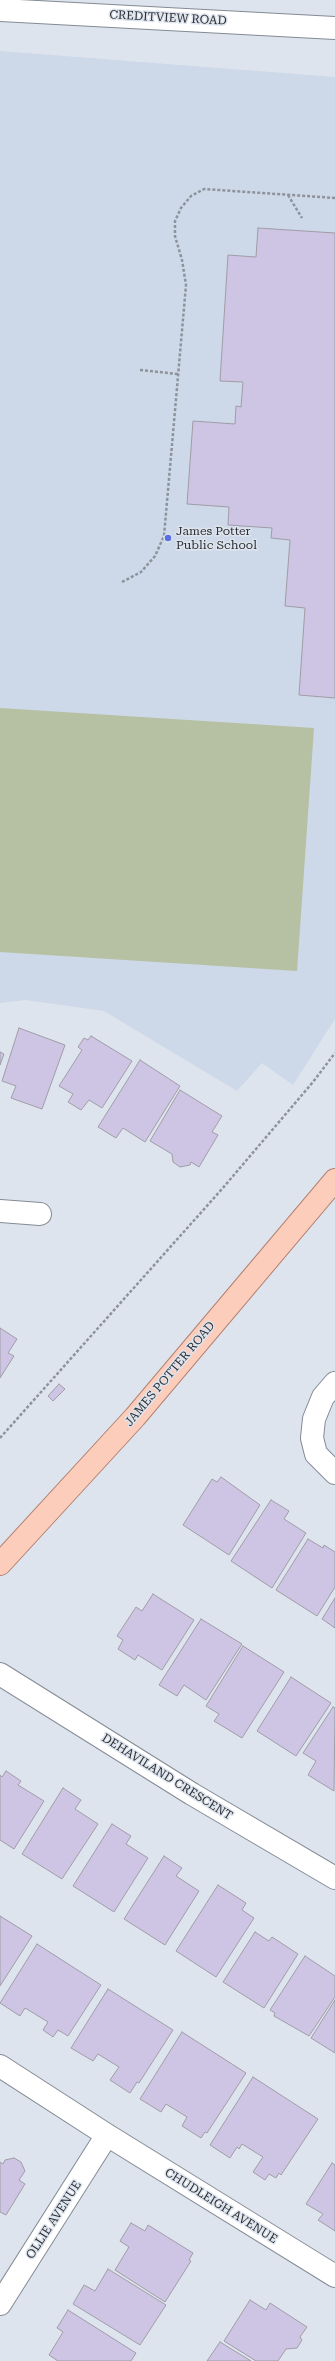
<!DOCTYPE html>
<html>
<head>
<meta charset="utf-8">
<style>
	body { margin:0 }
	canvas { display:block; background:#dde4ee }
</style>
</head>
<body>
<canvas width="335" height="2361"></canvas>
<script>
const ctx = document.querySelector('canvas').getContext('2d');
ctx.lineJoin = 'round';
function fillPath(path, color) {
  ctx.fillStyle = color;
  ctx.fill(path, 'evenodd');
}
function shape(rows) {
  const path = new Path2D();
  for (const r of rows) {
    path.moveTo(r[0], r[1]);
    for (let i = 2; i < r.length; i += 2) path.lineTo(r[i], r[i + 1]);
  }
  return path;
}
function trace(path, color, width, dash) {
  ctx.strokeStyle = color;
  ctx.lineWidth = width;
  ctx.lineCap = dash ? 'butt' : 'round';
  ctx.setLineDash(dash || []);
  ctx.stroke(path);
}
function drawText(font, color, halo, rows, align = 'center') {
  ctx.font = font + ' "Roboto Serif",serif';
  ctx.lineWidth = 3;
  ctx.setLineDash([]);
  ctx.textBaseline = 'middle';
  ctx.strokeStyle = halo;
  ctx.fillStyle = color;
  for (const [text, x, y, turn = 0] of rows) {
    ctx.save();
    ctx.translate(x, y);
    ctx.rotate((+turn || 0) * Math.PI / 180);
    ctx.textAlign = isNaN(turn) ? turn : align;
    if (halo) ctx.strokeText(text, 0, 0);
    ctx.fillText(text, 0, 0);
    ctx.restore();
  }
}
fillPath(shape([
	[0,51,335,77,335,1019,293,1085,262,1063,237,1091,104,1011,26,1000,0,1003]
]), '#cdd9e8');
fillPath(shape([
	[0,708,314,728,297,971,0,952]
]), '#b6c0a2');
const building = shape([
	[258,228,335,233,335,698,299,695,305,608,285,606,290,540,271,538,272,528,228,525,229,507,187,504,193,421,235,424,236,406,241,407,243,382,220,381,228,255,256,257,258,228],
	[19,1028,65,1045,42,1109,11,1098,16,1086,2,1081,19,1028],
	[91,1036,132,1061,102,1108,89,1100,81,1110,68,1102,73,1094,59,1086,82,1050,78,1047,84,1038,88,1040,91,1036],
	[0,1052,4,1054,0,1065,0,1052],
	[140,1060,180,1086,145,1142,123,1128,116,1138,98,1127,140,1060],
	[180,1090,222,1116,212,1132,218,1135,199,1167,191,1162,190,1165,180,1167,173,1162,172,1154,150,1141,180,1090],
	[0,1328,17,1339,8,1353,14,1356,0,1378,0,1328],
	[59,1384,65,1389,53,1401,48,1396,59,1384],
	[221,1477,260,1505,229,1555,183,1525,212,1479,217,1482,221,1477],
	[271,1500,289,1511,284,1519,306,1533,272,1588,231,1561,271,1500],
	[308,1539,323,1548,324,1545,335,1552,335,1587,317,1616,276,1590,308,1539],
	[153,1594,194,1620,162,1670,138,1655,135,1660,118,1649,123,1640,117,1636,136,1607,142,1611,153,1594],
	[335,1598,335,1628,322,1619,335,1598],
	[201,1619,242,1644,206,1700,184,1685,177,1696,159,1685,201,1619],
	[243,1646,284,1672,242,1738,214,1721,219,1714,206,1706,243,1646],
	[291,1677,331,1703,296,1756,257,1731,291,1677],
	[333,1707,335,1708,334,1791,308,1775,316,1761,303,1753,333,1707],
	[6,1771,21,1781,18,1785,44,1801,14,1849,0,1840,0,1775,2,1777,6,1771],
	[63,1788,81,1800,75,1809,98,1824,62,1879,22,1854,63,1788],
	[112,1824,131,1836,126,1844,148,1858,114,1912,73,1886,112,1824],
	[164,1856,182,1868,176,1876,199,1891,165,1945,124,1919,164,1856],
	[218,1885,246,1903,242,1910,254,1918,216,1977,176,1951,218,1885],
	[0,1916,32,1936,0,1986,0,1916],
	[255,1932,269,1941,272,1937,298,1954,264,2008,223,1982,255,1932],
	[37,1944,101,1985,68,2036,58,2030,53,2037,43,2030,48,2022,25,2008,20,2016,0,2003,37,1944],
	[305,1956,335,1976,335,1997,309,2036,274,2016,275,2013,270,2010,305,1956],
	[108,1989,173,2030,139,2083,137,2082,130,2093,110,2080,119,2067,98,2054,93,2061,71,2048,108,1989],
	[335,2000,335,2053,311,2038,335,2000],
	[182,2032,246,2073,207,2133,205,2132,201,2138,182,2126,187,2117,166,2104,161,2112,140,2099,182,2032],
	[253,2077,318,2119,281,2175,279,2173,276,2178,269,2174,265,2180,253,2172,263,2157,242,2144,239,2149,237,2147,230,2158,210,2145,253,2077],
	[14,2158,21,2162,25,2171,19,2180,25,2184,6,2215,0,2212,0,2162,3,2164,5,2160,14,2158],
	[332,2163,335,2165,335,2231,318,2220,323,2214,306,2204,332,2163],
	[131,2223,145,2231,148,2225,193,2253,189,2260,191,2261,165,2302,115,2270,129,2247,120,2241,131,2223],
	[108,2269,166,2305,140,2345,73,2304,84,2285,95,2291,108,2269],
	[250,2300,266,2310,270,2303,307,2327,300,2337,302,2340,297,2348,286,2349,278,2361,256,2361,224,2341,250,2300],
	[68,2310,136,2353,131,2361,58,2361,49,2355,63,2332,57,2328,68,2310],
	[220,2342,251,2361,207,2361,220,2342]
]);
fillPath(building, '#cec4e3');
trace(building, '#a09da7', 1);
const minor = shape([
	[0,10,335,28],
	[0,1211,40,1214],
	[335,1383,323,1397,314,1419,312,1438,316,1454,335,1473],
	[0,1674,192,1794,335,1878],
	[0,2066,107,2135,335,2276],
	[0,2304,107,2135]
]);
const major = shape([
	[0,1564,135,1417,335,1180]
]);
trace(minor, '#848b94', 24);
trace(major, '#b3806f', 24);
trace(shape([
	[288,195,302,218],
	[140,370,178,374],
	[122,582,141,572,155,556,164,536,186,285,182,260,175,236,175,221,181,208,191,196,204,189,335,198],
	[0,1438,222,1189,313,1082,335,1053]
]), '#8e939b', 2.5, [3, 2]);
trace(minor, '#fff', 22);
trace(major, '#fdcdbc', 22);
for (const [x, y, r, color] of [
	[168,538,4,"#5b6fe5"]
]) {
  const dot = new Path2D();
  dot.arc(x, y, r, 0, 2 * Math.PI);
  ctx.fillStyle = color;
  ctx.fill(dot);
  trace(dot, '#dde4ee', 1.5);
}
drawText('12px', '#2c2f33', '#dde4ee', [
	["CREDITVIEW ROAD",168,18,3],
	["JAMES POTTER ROAD",170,1374,-50],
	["DEHAVILAND CRESCENT",167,1777,32],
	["CHUDLEIGH AVENUE",221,2206,32],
	["OLLIE AVENUE",54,2220,-57]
]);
drawText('12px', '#2c2f33', '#dde4ee', [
	["James Potter",176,531],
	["Public School",176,545]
], 'left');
</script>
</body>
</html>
